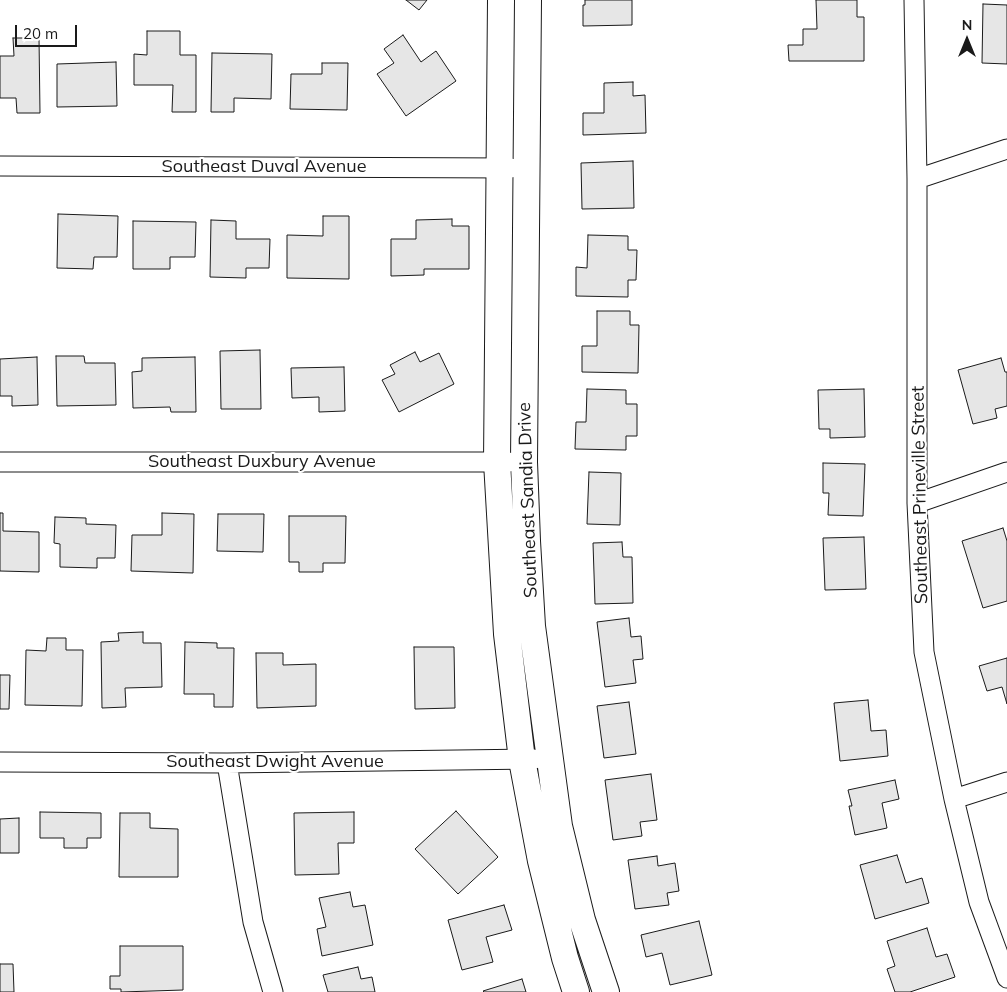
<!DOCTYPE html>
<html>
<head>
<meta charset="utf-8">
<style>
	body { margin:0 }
	#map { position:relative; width:1007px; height:992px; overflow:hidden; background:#fff; font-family:Mulish,sans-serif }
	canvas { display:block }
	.north { position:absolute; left:942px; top:15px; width:50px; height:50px; -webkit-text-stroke:4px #fff; paint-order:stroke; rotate:0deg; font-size:14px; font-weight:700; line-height:20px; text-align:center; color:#1a1a1a }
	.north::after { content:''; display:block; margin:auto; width:18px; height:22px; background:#1a1a1a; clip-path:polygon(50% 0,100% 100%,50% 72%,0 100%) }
	.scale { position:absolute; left:15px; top:25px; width:62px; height:22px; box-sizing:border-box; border:2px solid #1a1a1a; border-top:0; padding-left:6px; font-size:15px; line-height:18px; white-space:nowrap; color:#1a1a1a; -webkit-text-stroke:4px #fff; paint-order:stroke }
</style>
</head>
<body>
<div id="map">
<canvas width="1007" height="992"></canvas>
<div class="north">N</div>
<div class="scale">20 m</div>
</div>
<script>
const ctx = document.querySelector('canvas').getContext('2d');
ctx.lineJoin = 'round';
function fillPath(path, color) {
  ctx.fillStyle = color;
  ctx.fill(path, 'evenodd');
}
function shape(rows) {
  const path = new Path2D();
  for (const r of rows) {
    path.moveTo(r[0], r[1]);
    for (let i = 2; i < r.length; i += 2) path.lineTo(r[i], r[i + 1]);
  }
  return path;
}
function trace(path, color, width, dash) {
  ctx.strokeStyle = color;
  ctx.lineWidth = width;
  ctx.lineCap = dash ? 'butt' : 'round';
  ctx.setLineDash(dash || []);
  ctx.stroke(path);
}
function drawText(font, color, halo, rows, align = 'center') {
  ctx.font = font + ' Mulish,sans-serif';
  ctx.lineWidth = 4;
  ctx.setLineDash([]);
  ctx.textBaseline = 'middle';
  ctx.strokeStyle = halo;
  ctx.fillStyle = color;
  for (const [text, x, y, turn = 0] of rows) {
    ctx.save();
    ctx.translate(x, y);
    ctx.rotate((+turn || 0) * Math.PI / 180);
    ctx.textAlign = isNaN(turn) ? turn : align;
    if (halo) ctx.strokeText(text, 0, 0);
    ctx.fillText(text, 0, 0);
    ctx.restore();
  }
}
const building = shape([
	[406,0,427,0,419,10,406,0],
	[585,0,632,0,632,25,583,26,583,5,585,5,585,0],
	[816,0,857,0,857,17,864,17,864,61,789,61,788,45,803,45,803,29,817,29,816,0],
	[983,4,1007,5,1007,64,982,63,983,4],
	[147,31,180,31,180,55,196,55,196,112,172,112,173,85,134,85,134,54,147,55,147,31],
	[403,35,421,62,436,51,456,81,406,116,377,74,394,63,384,49,403,35],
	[13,38,39,38,40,113,17,113,16,98,0,98,0,56,14,56,13,38],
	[212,53,272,54,271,99,234,98,234,112,211,112,212,53],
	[116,62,117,106,57,107,57,64,116,62],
	[322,63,348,63,347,110,290,109,291,74,322,74,322,63],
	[633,82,633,96,645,95,646,133,583,135,583,113,604,113,604,83,633,82],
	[633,161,634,208,582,209,581,163,633,161],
	[58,214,118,216,117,257,94,257,93,269,57,268,58,214],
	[323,216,349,216,349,279,287,278,287,235,323,236,323,216],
	[452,219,452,226,469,226,469,269,424,269,424,275,391,276,391,239,416,239,416,220,452,219],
	[211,220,236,221,236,239,270,239,269,268,246,268,246,278,210,277,211,220],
	[133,221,196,222,195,257,170,257,170,269,133,269,133,221],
	[588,235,628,236,628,250,637,250,636,280,628,280,628,297,576,296,576,267,587,268,588,235],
	[597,311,630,311,630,325,639,325,638,373,582,372,582,346,597,346,597,311],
	[260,350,261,409,221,409,220,351,260,350],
	[415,352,420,362,439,353,454,384,399,412,382,380,395,374,390,365,415,352],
	[56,356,84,356,85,363,115,363,116,405,57,406,56,356],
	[37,357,38,405,12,406,12,396,0,396,0,359,37,357],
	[195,357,196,412,171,412,170,407,133,408,132,372,142,371,142,358,195,357],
	[1001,358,1005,372,1007,372,1007,406,995,409,997,418,973,424,958,370,1001,358],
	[344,367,345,411,319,412,319,397,292,398,291,368,344,367],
	[587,389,626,390,626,404,637,404,637,436,626,436,626,450,575,449,576,422,586,422,587,389],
	[864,389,865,437,830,438,830,429,819,429,818,390,864,389],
	[823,463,865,464,863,516,828,515,829,493,823,493,823,463],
	[589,472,621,473,620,525,587,524,589,472],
	[0,513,3,513,3,531,39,532,39,572,0,571,0,513],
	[162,513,194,514,193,573,131,571,132,535,162,535,162,513],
	[218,514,264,514,263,552,217,551,218,514],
	[289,516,346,516,345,563,323,563,323,572,299,572,299,562,289,562,289,516],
	[55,517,86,518,86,524,116,525,115,558,97,558,97,568,60,567,60,544,54,543,55,517],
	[1003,528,1007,541,1007,601,983,608,962,541,1003,528],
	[864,537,866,589,825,590,823,538,864,537],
	[622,542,623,557,632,557,633,603,595,604,593,543,622,542],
	[629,618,631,637,641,636,643,659,633,660,636,683,605,687,597,622,629,618],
	[143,632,143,643,161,643,162,687,125,688,126,707,102,708,101,642,119,641,118,633,143,632],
	[47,638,66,638,66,650,83,650,82,706,25,705,26,650,46,651,47,638],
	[185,642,217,643,217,648,234,648,233,707,214,707,214,694,184,694,185,642],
	[414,647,454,647,455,708,415,709,414,647],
	[256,653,283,653,283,665,316,664,316,706,257,708,256,653],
	[1007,658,1007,704,1002,687,987,691,979,666,1007,658],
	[0,675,10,675,9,709,0,709,0,675],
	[868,700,871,731,886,730,888,756,840,761,834,703,868,700],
	[629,702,636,754,604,758,597,706,629,702],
	[651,774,657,820,640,822,642,836,613,840,605,780,651,774],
	[895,780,899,799,882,803,887,828,855,835,849,806,852,806,848,790,895,780],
	[456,811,498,857,458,894,415,849,456,811],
	[40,812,101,813,101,838,87,838,87,848,64,848,64,838,40,838,40,812],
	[354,812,354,843,338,843,339,874,295,875,294,813,354,812],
	[120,813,150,813,150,828,178,829,178,877,119,877,120,813],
	[19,818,19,853,0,853,0,819,19,818],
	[897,855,906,883,922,878,929,903,875,919,860,865,897,855],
	[657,856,658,866,675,863,679,891,667,893,669,905,635,909,628,860,657,856],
	[350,892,353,907,365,905,373,945,322,956,317,929,326,927,319,898,350,892],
	[504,905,512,930,486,937,493,962,462,970,448,920,504,905],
	[699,921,712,975,670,985,662,953,646,957,641,935,699,921],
	[927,928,936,957,947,954,955,977,910,992,895,992,887,969,895,966,887,941,927,928],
	[120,946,183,946,183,990,121,992,121,989,110,989,110,976,120,976,120,946],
	[0,964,13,964,14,992,0,992,0,964],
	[358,967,361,979,372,977,375,992,328,992,323,975,358,967],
	[522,979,526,992,484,992,483,991,522,979]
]);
fillPath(building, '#e6e6e6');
trace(building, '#1a1a1a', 1);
const street = shape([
	[914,0,917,179,917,503,924,652,954,799,979,902,1007,978],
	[0,166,511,168],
	[917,179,1007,149],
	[0,462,509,462],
	[917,503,1007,472],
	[0,762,227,763,534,759],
	[227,763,253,922,273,992],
	[954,799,1007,782]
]);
const secondary = shape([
	[501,0,497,462,507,634,522,760,541,861,565,958,576,992],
	[528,0,524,462,527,541,532,626,559,826,582,920,606,992]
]);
trace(street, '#1a1a1a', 21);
trace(secondary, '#1a1a1a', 28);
trace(street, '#fff', 19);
trace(secondary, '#fff', 26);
drawText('18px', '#1a1a1a', '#fff', [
	["Southeast Duval Avenue",264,167],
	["Southeast Duxbury Avenue",262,462],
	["Southeast Prineville Street",920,495,-91],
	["Southeast Sandia Drive",528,500,-92],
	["Southeast Dwight Avenue",275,762]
]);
</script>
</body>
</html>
